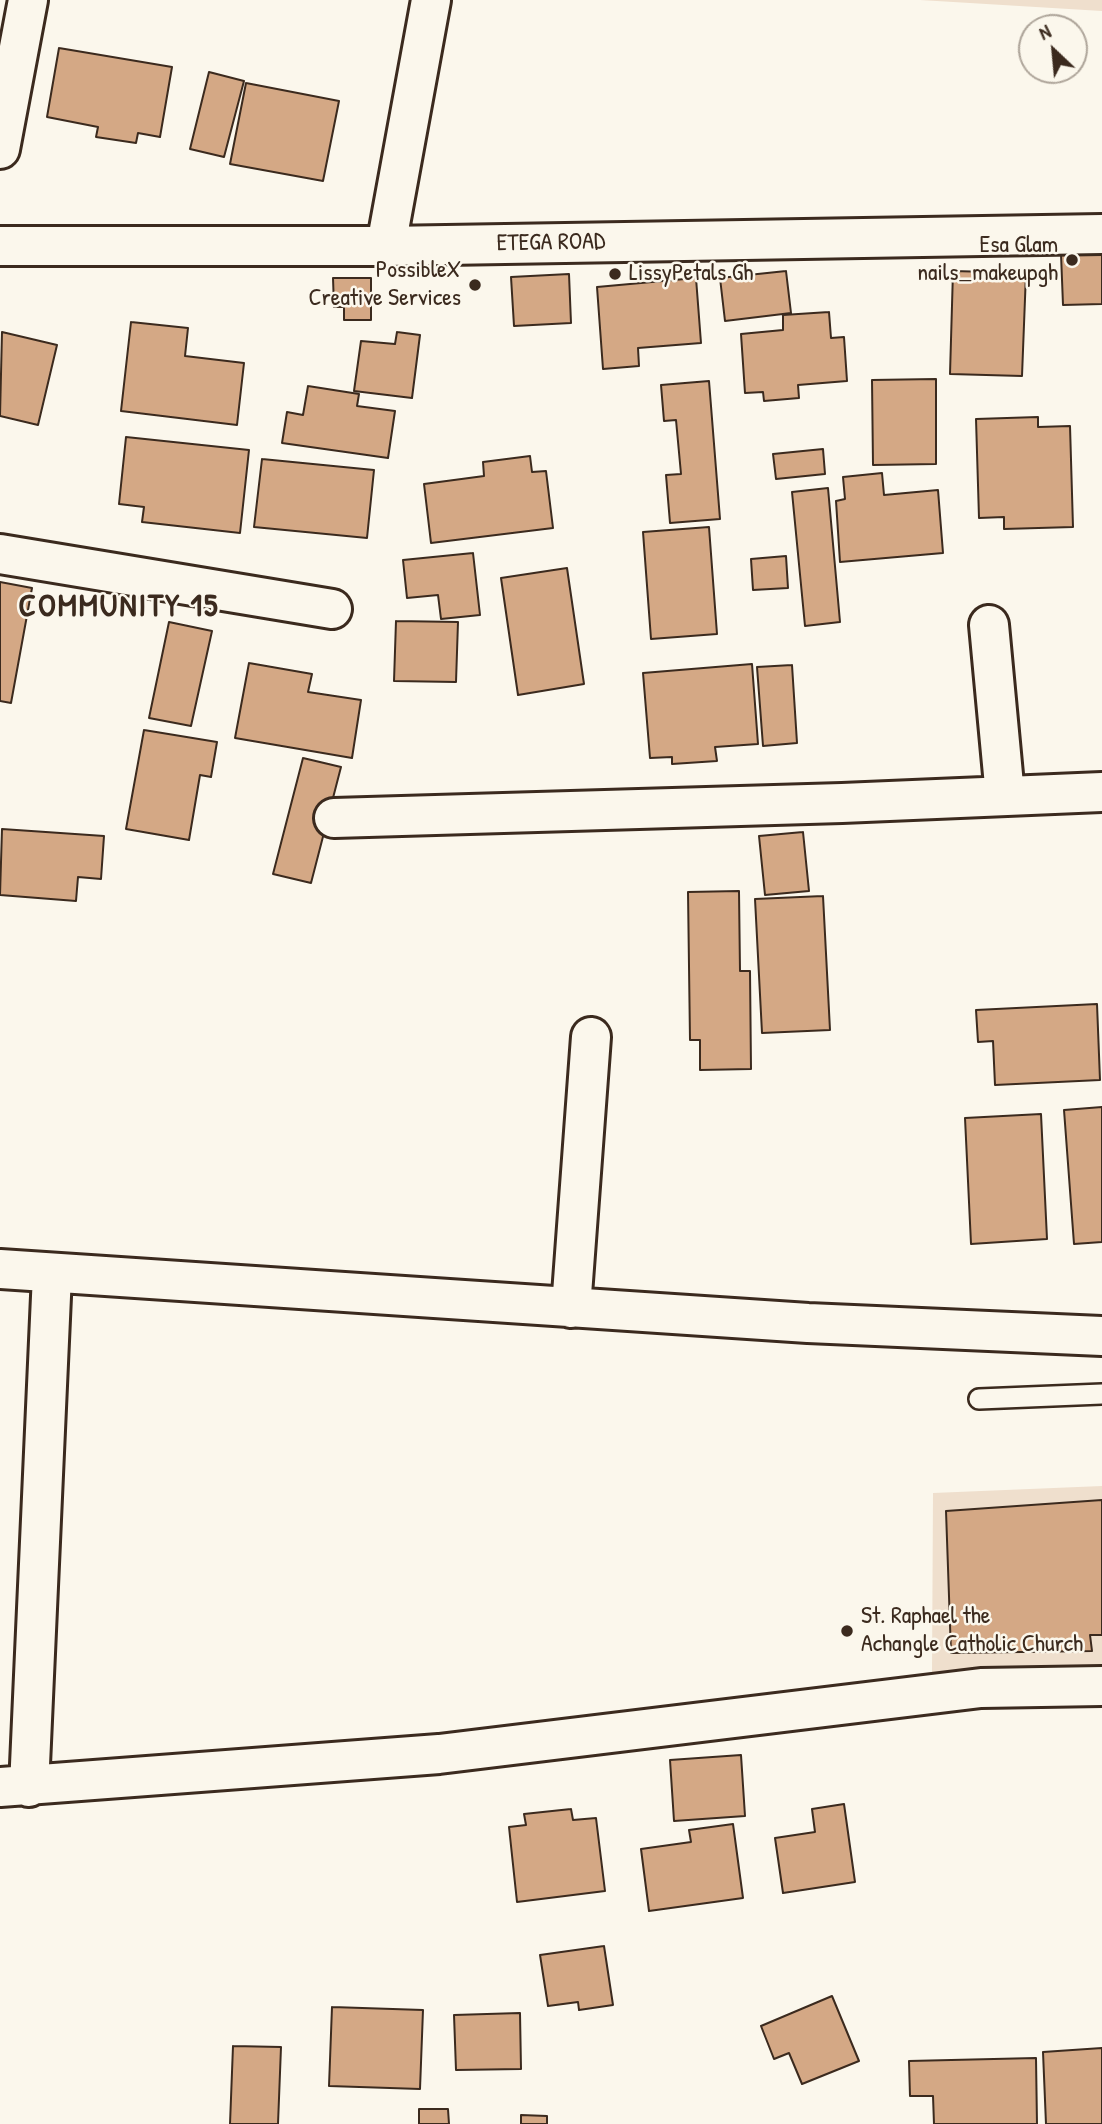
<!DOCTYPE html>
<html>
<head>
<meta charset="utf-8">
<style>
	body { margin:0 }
	#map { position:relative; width:1102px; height:2124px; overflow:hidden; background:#fbf7ec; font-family:"Patrick Hand",sans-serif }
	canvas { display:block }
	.north { position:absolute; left:1018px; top:14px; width:70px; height:70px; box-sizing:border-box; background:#fbf7ec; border:2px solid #aea59a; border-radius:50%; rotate:334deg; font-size:19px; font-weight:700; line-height:28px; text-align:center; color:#3b2a1e }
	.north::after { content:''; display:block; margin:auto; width:24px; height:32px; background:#3b2a1e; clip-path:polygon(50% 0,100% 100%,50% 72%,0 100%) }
</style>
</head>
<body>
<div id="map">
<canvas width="1102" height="2124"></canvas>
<div class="north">N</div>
</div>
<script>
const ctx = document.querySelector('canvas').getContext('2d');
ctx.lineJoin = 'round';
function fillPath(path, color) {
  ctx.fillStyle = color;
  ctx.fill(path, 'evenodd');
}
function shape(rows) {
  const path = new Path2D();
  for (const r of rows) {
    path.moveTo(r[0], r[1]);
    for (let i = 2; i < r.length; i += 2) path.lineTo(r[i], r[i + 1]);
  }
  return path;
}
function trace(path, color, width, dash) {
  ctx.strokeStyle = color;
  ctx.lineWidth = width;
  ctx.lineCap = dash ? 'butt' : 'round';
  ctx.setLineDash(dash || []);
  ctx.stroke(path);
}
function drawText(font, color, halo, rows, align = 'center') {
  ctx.font = font + ' "Patrick Hand",sans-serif';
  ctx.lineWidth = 5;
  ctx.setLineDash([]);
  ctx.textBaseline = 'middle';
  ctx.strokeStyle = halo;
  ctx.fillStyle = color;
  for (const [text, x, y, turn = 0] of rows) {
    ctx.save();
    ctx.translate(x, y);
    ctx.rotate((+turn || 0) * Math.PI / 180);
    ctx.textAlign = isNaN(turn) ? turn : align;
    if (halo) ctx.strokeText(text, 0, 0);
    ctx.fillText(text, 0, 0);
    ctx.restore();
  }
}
fillPath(shape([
	[920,0,1102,0,1102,11],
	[1102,1486,1102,1668,932,1673,933,1493]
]), '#efdfcd');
const building = shape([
	[59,48,172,67,160,137,138,133,136,143,96,137,98,127,47,117,59,48],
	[209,72,244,81,224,157,190,149,209,72],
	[246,83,339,101,323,181,230,164,246,83],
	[1102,253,1102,304,1063,305,1061,254,1102,253],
	[786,271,791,313,725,321,720,278,786,271],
	[953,271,1026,273,1022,376,950,374,953,271],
	[569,274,571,323,514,326,511,277,569,274],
	[333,278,371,278,371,320,344,320,344,307,334,307,333,278],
	[696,278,701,343,638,348,639,366,603,369,597,287,696,278],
	[829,312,831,338,844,337,847,381,798,385,799,398,764,401,763,392,745,393,741,334,783,330,783,315,829,312],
	[131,322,188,328,185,356,244,363,237,425,121,411,131,322],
	[2,332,57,345,38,425,0,416,2,332],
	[397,332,420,335,412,398,354,391,361,341,395,344,397,332],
	[936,379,936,464,873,465,872,380,936,379],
	[709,381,720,519,670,523,666,475,681,474,676,420,664,421,661,385,709,381],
	[308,386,359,394,357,406,395,411,388,458,282,443,287,412,303,415,308,386],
	[1038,417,1038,427,1070,426,1073,527,1004,529,1004,517,979,518,976,419,1038,417],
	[126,437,249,450,240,533,142,522,144,507,119,504,126,437],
	[823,449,825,474,776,479,773,454,823,449],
	[530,456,532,472,546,471,553,528,431,543,424,484,484,476,483,462,530,456],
	[262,459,374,470,367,538,254,527,262,459],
	[882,473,884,495,938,490,943,553,840,562,836,501,845,499,843,477,882,473],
	[828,488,840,622,805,626,792,492,828,488],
	[709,527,717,634,651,639,643,532,709,527],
	[473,553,480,615,441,619,438,595,407,598,403,560,473,553],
	[786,556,788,588,753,590,751,559,786,556],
	[567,568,584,684,518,695,501,578,567,568],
	[0,582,32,588,11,703,0,701,0,582],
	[396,621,458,622,456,682,394,681,396,621],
	[169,622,212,631,191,726,149,718,169,622],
	[249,663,312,674,308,692,361,700,352,758,235,738,249,663],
	[752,664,758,744,715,747,717,761,672,764,672,757,650,758,643,673,752,664],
	[792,665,797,743,763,746,757,667,792,665],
	[144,730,217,742,211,777,200,775,189,840,126,829,144,730],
	[303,758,341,767,311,883,273,874,303,758],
	[2,829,104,836,101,879,78,877,76,901,0,895,2,829],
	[803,832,809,891,765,895,759,836,803,832],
	[739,891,740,971,750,971,751,1069,700,1070,700,1040,690,1040,688,892,739,891],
	[823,896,830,1030,762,1033,755,899,823,896],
	[1097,1004,1100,1080,995,1085,993,1041,978,1042,976,1010,1097,1004],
	[1102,1107,1102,1242,1074,1244,1064,1110,1102,1107],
	[1041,1114,1047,1239,971,1244,965,1118,1041,1114],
	[1102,1500,1102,1635,1090,1635,1092,1651,951,1653,946,1511,1102,1500],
	[741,1755,745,1816,674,1821,670,1760,741,1755],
	[844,1804,855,1882,783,1893,775,1838,815,1832,812,1809,844,1804],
	[571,1809,573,1820,596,1818,605,1891,517,1902,509,1827,526,1825,524,1814,571,1809],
	[733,1824,743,1898,649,1911,641,1849,691,1842,689,1830,733,1824],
	[604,1946,613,2005,579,2010,578,2002,548,2006,540,1955,604,1946],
	[832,1996,859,2061,802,2084,789,2053,774,2059,761,2026,832,1996],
	[332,2007,423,2010,420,2089,329,2086,332,2007],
	[520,2013,521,2069,456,2070,454,2015,520,2013],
	[233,2046,281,2047,278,2124,230,2124,233,2046],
	[1102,2048,1102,2124,1046,2124,1043,2052,1102,2048],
	[1036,2058,1037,2124,934,2124,933,2096,910,2096,909,2061,1036,2058],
	[419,2109,448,2109,449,2124,419,2124,419,2109],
	[521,2115,547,2116,547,2124,521,2124,521,2115]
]);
fillPath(building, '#d4a885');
trace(building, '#3b2a1e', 2);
const lane = shape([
	[979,1399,1102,1394]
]);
const street = shape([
	[0,149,28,0],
	[0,246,386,246,1102,234],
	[386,246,431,0],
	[0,554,332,609],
	[989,625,1005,796],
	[334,818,842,803,1102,792],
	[0,1269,808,1323,1102,1336],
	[571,1308,591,1037],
	[0,1787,439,1754,981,1688,1102,1686],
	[29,1787,52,1274]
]);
trace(lane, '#3b2a1e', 24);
trace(street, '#3b2a1e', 44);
trace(lane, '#fbf7ec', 19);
trace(street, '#fbf7ec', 38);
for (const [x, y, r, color] of [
	[1072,260,7,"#3b2a1e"],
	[615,274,7,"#3b2a1e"],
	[475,285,7,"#3b2a1e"],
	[847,1631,7,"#3b2a1e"]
]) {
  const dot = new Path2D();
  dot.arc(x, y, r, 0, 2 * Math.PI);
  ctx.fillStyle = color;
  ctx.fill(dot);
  trace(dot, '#fbf7ec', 2.5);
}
drawText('24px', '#3b2a1e', '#fbf7ec', [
	["ETEGA ROAD",551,243,-1]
]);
drawText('24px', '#3b2a1e', '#fbf7ec', [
	["Esa Glam",1058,246],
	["nails_makeupgh",1058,274],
	["PossibleX",461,271],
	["Creative Services",461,299],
	["LissyPetals Gh",629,274,"left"],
	["St. Raphael the",861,1617,"left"],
	["Achangle Catholic Church",861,1645,"left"]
], 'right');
ctx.letterSpacing = '2px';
drawText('bold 32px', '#3b2a1e', '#fbf7ec', [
	["COMMUNITY 15",119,607]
]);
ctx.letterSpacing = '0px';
</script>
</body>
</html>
